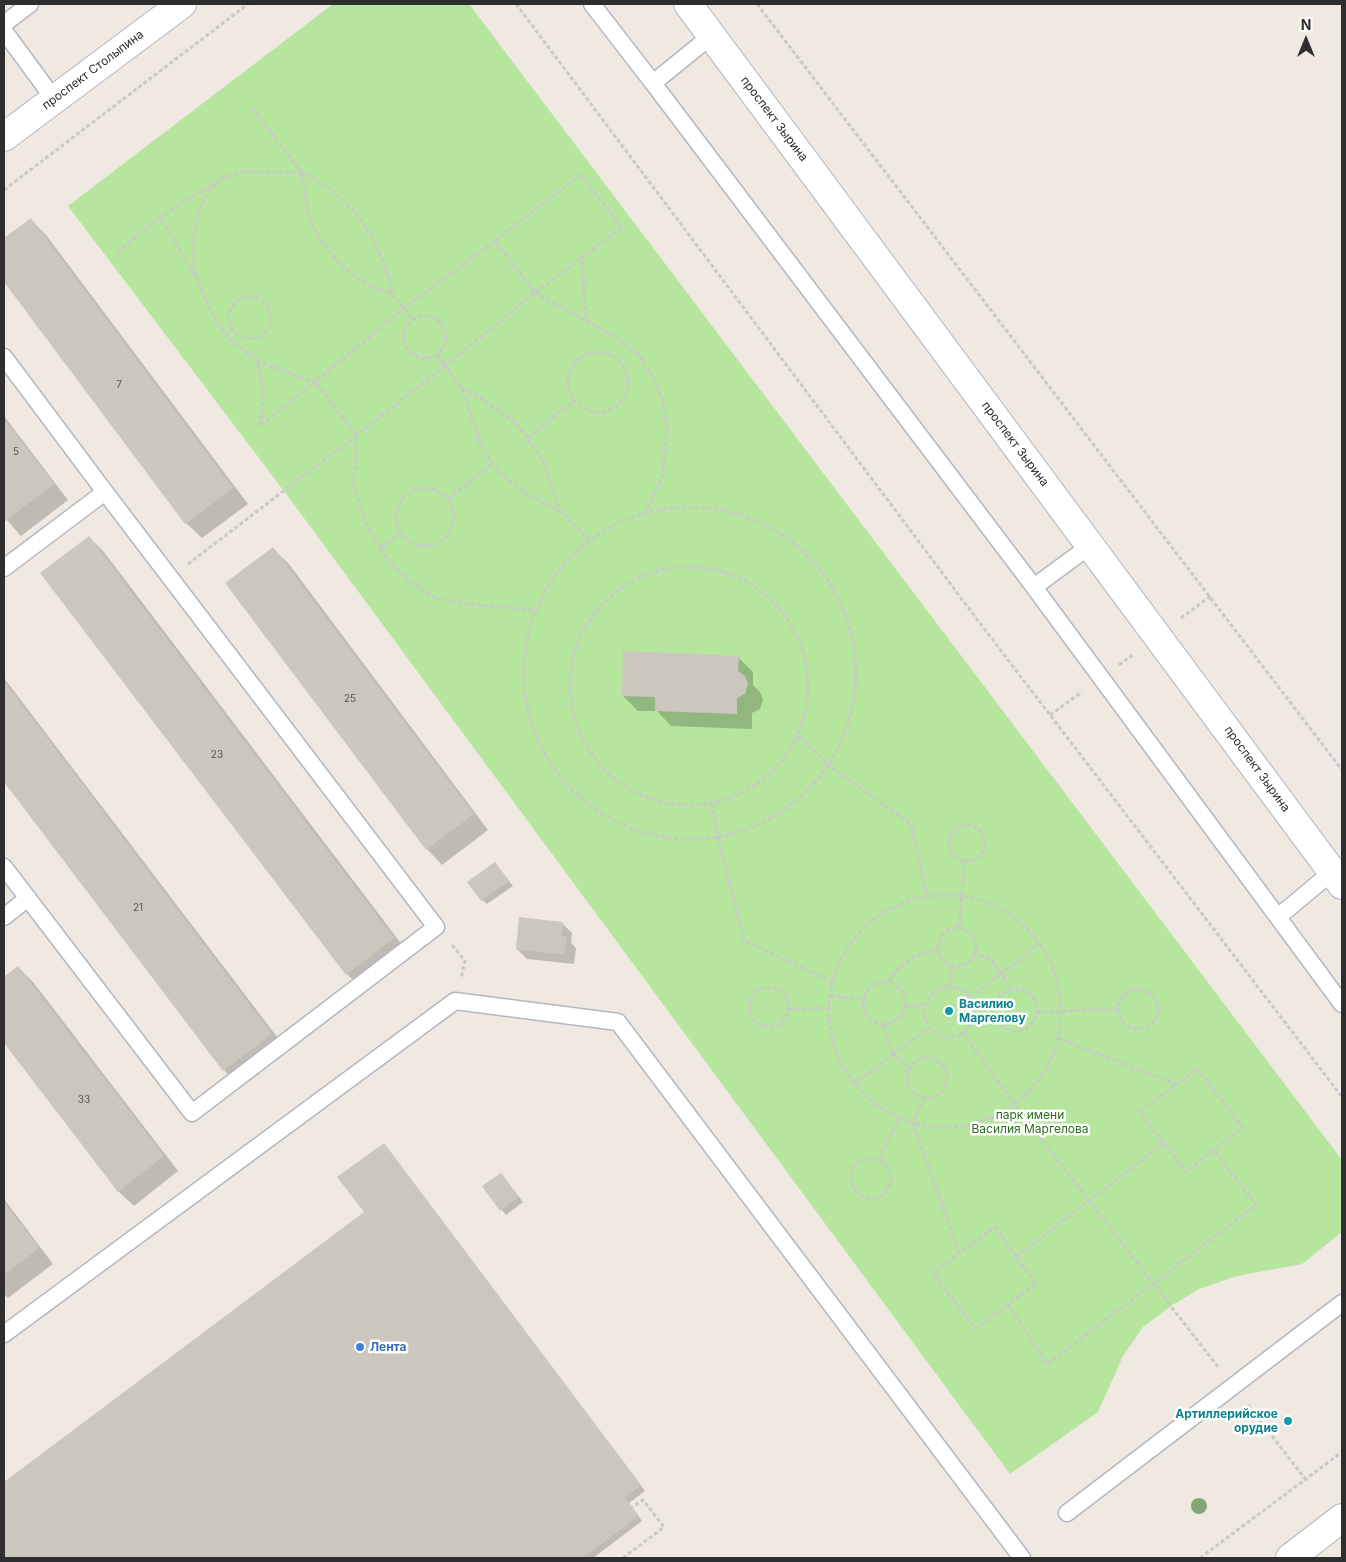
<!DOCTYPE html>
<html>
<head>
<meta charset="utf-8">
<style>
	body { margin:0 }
	#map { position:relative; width:1346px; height:1562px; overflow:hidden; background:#efe9e1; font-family:Inter,sans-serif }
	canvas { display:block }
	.frame { position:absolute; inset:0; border:5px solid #2e2e2e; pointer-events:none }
	.north { position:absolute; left:1281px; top:15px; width:50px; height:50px; -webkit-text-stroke:4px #fff; paint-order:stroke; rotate:0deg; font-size:14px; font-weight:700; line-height:20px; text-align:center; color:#2e2e2e }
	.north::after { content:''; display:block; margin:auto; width:18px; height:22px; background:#2e2e2e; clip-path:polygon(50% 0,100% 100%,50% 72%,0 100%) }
</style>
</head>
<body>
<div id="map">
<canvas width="1346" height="1562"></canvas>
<div class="frame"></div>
<div class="north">N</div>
</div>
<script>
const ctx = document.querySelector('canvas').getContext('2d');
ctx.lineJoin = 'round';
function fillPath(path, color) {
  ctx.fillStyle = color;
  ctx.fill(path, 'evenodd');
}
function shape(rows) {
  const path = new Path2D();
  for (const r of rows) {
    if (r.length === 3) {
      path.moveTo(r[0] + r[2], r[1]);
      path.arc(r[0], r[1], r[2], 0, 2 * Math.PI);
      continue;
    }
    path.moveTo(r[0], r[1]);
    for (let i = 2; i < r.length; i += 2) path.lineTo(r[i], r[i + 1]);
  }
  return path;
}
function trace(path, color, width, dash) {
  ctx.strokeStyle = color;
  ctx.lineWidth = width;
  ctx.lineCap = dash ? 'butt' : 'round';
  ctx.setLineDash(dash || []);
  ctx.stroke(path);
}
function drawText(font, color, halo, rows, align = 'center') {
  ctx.font = font + ' Inter,sans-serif';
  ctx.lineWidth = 5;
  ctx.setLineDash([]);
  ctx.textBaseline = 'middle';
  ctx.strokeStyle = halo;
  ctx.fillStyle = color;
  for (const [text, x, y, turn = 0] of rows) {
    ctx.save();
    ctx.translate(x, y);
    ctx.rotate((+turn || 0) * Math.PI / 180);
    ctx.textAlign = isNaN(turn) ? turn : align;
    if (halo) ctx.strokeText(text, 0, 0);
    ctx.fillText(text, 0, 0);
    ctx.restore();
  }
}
fillPath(shape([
	[333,4,469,4,1342,1160,1342,1232,1302,1264,1237,1276,1199,1289,1171,1306,1143,1327,1123,1356,1098,1412,1010,1474,287,495,68,206]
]), '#b6e59e');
fillPath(shape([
	[31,220,46,235,248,504,202,538,186,523,4,279,4,240],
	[4,416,68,500,21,536,4,517],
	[89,537,104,552,409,954,362,989,347,974],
	[273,549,289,564,488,830,442,865,427,849,227,584],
	[738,657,753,672,753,685,760,692,763,700,760,709,752,713,752,729,671,726,657,711,638,711,623,696],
	[4,678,287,1050,239,1086,224,1070,4,780],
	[495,863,513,886,487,904,482,900],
	[562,923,572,933,571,943,576,948,574,964,527,959,517,949],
	[18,967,33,982,178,1171,134,1206,118,1191,4,1041,4,978],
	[388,1149,645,1491,629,1503,642,1521,593,1558,4,1558,4,1483,365,1212],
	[505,1179,523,1202,506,1215,484,1187],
	[4,1199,53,1264,8,1298,4,1294]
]), '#0003');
fillPath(shape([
	[31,218,233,488,185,524,4,282,4,238],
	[4,419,54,484,5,521,4,520],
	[89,536,394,938,346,975,40,573],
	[273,547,474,814,426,850,225,583],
	[623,651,739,656,738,671,745,676,748,684,745,694,737,698,737,714,655,711,655,697,622,696],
	[4,681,272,1034,223,1071,4,782],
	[495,862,509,881,481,901,467,882],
	[519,917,563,922,561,936,567,937,564,955,516,949],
	[18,966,164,1156,118,1192,4,1043,4,977],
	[384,1143,641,1485,625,1498,639,1516,582,1558,4,1558,4,1482,364,1212,337,1177],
	[501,1173,519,1197,500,1211,482,1186],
	[4,1202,39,1248,4,1275]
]), '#cbc7bf');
const lane = shape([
	[592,4,653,83],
	[4,24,30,4],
	[4,31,54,99],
	[711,36,653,83,1034,587,1342,1004],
	[4,357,105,492,436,927,192,1113,4,867],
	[4,568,105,492],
	[1034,587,1091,545],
	[4,917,28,898],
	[1278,917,1332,872],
	[4,1334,455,1001,618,1022,1022,1558],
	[1067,1513,1342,1303]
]);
const secondary = shape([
	[688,4,1342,885],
	[4,137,182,4],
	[1290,1558,1342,1518]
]);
trace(lane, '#b4b7c1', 19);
trace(secondary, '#b4b7c1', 30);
trace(shape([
	[516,4,979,622,1342,1097],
	[757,4,1342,770],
	[252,108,302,173],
	[4,190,248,4],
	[160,218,214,183],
	[495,241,580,175,622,227,582,258,586,319],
	[117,252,160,218,195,275,216,321,229,338,257,361],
	[195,274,193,244,199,211,208,192,220,179,244,171,302,173],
	[391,293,390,279,375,243,361,220,348,205,332,190,315,179,302,173,309,218,319,238,341,265,360,280,376,289,391,293,413,320],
	[250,318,21],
	[425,337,21],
	[598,382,30],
	[462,389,479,397,515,422,543,460,560,510],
	[527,438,574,401],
	[425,517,29],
	[448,499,493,463],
	[690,673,166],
	[401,533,380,549,392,564,409,581,434,597,459,603,536,610],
	[590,540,560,511,525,493,498,471,481,446,462,389,445,366,535,293,612,335,638,354,653,377,663,401,667,430,663,475,646,512],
	[380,549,364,519,354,486,357,435,445,366,437,354],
	[188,564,357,435,315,382,257,361,262,382,263,399,260,426,315,382,404,308,495,241,535,293,582,258],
	[689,686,119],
	[1181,618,1211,596],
	[1119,665,1134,654],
	[1050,715,1082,692],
	[799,737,830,766,911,824,927,896],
	[712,804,718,838,744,940,832,982],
	[967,843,18],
	[945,1011,116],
	[959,928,965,861],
	[957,947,19],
	[452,945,465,961,461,979],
	[974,953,991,960,1002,974,1011,990],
	[889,982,898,969,912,958,938,949],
	[884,1003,21],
	[949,1012,25],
	[949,987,953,965],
	[769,1007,20],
	[1138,1009,20],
	[1016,1010,21],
	[831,996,865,999],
	[970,997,1025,956,1038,943],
	[905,1007,925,1005],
	[789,1009,830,1008],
	[1037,1012,1118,1009],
	[963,1033,1014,1104,1218,1367],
	[1058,1038,1176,1084],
	[927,1078,20],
	[910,1069,894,1054,929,1028],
	[854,1084,894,1054,888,1044,884,1023],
	[924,1098,913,1123,959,1253],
	[871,1178,20],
	[879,1160,900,1117],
	[995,1227,1036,1284,975,1329,933,1273,995,1227],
	[1016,1257,1164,1143],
	[1008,1305,1048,1364,1256,1205,1214,1150,1186,1172,1140,1112,1198,1069,1243,1128,1214,1150],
	[1248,1405,1306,1480],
	[623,1558,664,1527,643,1500,632,1507],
	[1200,1558,1342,1452]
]), '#c9c9c9', 3, [4, 2.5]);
trace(lane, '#fff', 16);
trace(secondary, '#fff', 28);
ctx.fillStyle = '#84a574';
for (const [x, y] of [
	[1199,1506]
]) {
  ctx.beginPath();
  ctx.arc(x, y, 8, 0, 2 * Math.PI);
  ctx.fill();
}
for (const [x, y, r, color] of [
	[949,1011,5,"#0f9aa8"],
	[360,1347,5,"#3f7fe0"],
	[1288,1421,5,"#0f9aa8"]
]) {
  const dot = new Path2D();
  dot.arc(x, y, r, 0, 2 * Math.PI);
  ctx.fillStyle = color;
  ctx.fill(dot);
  trace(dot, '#fff', 2);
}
drawText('10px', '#555452', null, [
	["7",119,385],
	["5",16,452],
	["25",350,699],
	["23",217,755],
	["21",138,908],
	["33",84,1100]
]);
drawText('12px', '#2e2e2e', '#fff', [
	["проспект Столыпина",93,70,-37],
	["проспект Зырина",774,119,53],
	["проспект Зырина",1015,444,53],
	["проспект Зырина",1257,769,54]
]);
drawText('bold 12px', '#0d838f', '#fff', [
	["Василию",959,1004],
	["Маргелову",959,1018],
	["Артиллерийское",1278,1414,"right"],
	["орудие",1278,1428,"right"]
], 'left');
drawText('12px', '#2c6e1b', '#fff', [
	["парк имени",1030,1115],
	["Василия Маргелова",1030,1129]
]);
drawText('bold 12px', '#366cbe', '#fff', [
	["Лента",370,1347]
], 'left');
</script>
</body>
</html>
